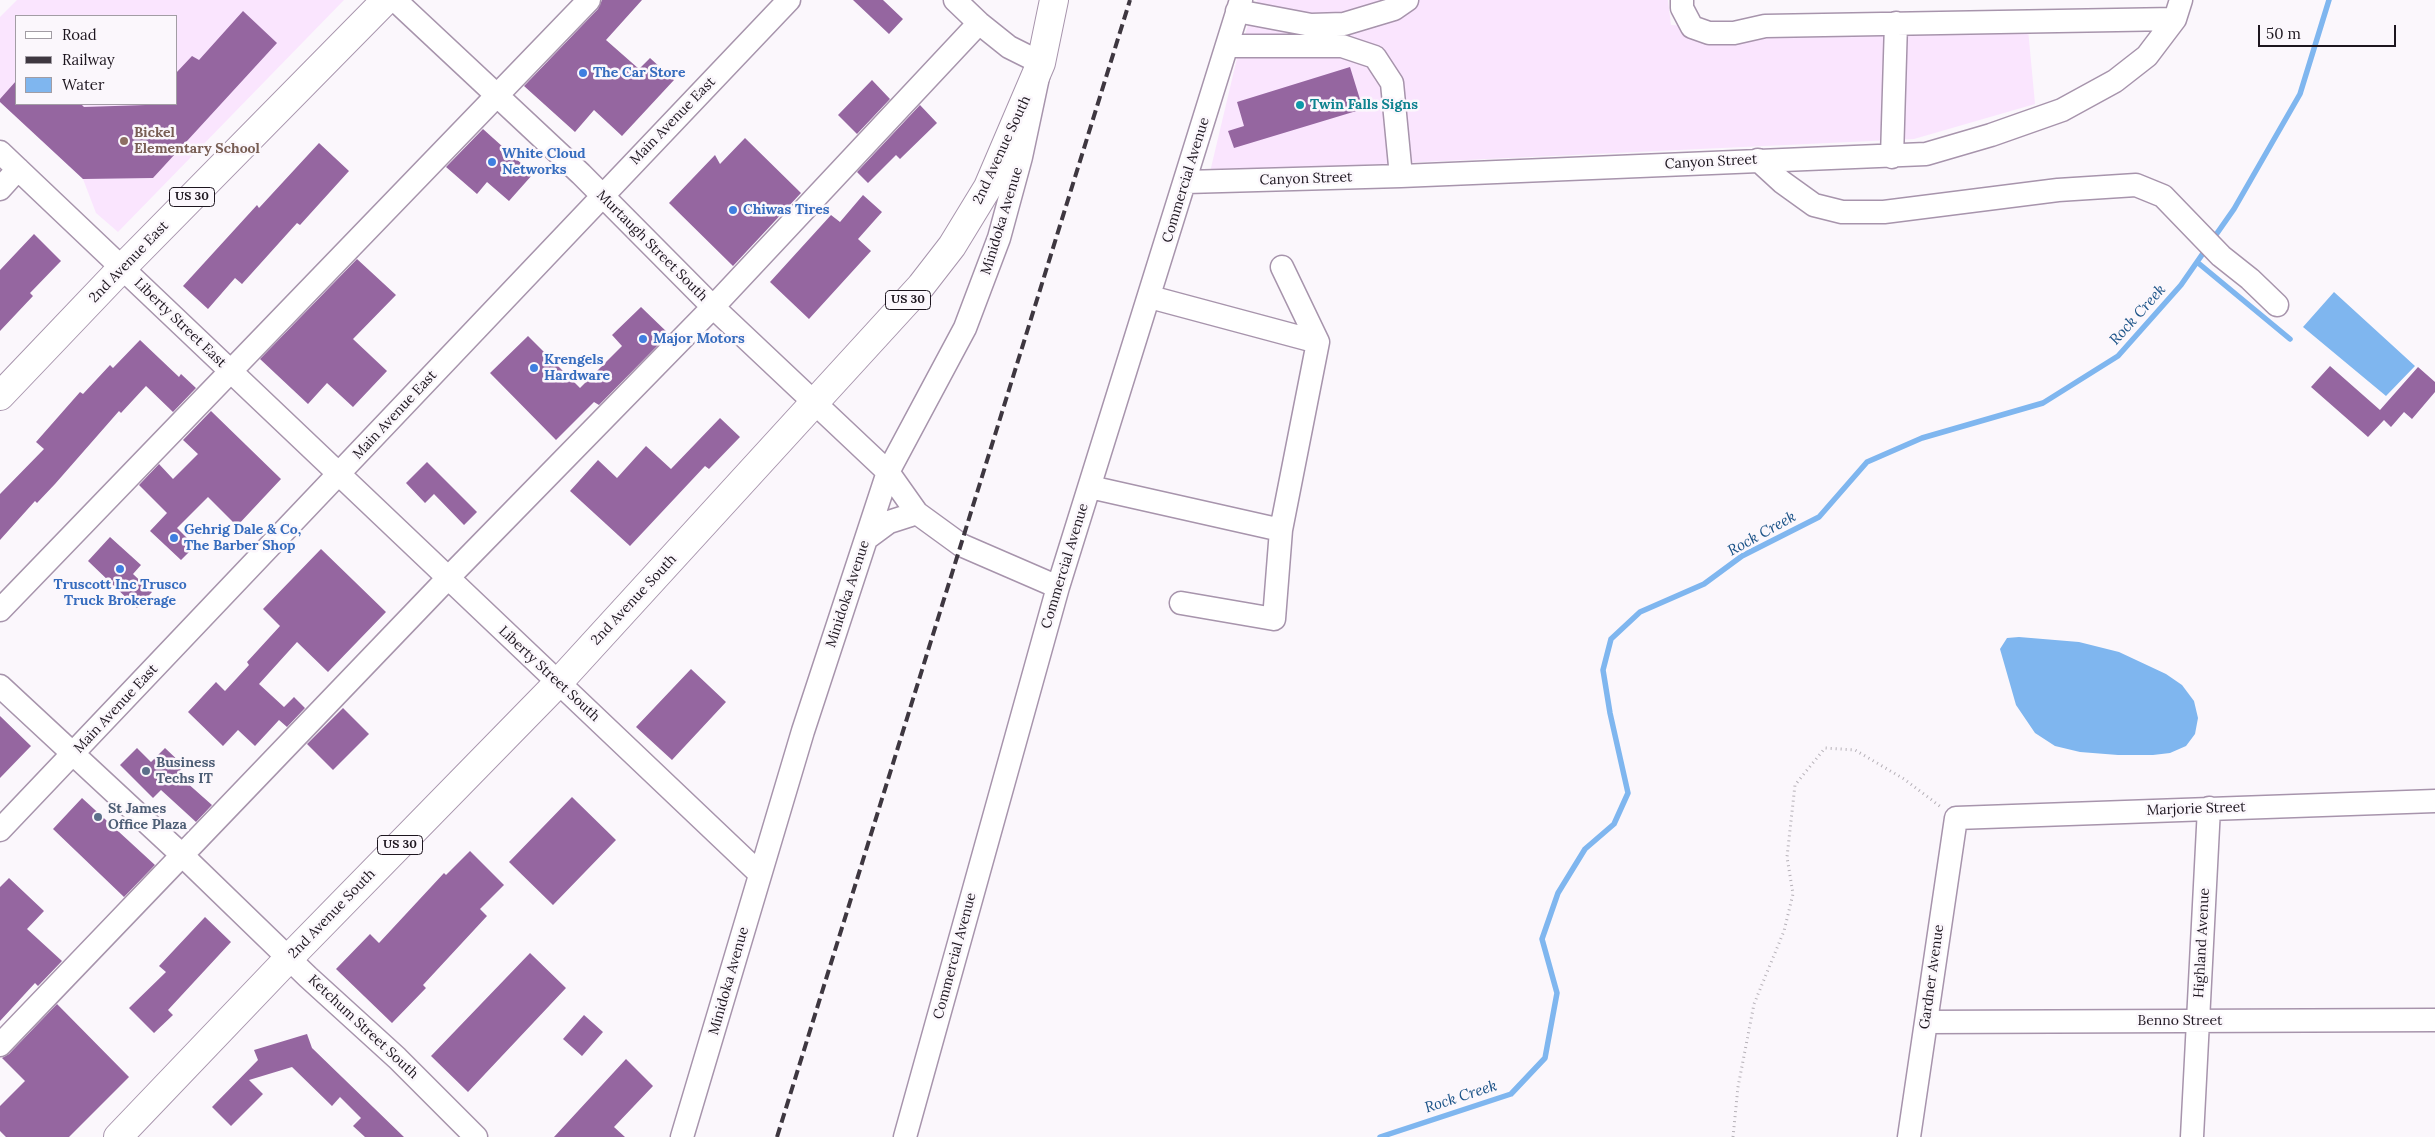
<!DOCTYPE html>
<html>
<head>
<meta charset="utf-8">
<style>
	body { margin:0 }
	#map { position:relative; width:2435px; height:1137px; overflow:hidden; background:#fbf7fc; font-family:Lora,serif }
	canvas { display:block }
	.legend { position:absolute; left:15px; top:15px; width:162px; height:90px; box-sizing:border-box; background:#fbf7fc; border:1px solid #a29da4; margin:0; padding:6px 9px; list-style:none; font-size:15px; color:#1d161f }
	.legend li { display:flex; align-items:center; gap:10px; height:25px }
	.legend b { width:25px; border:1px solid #a29da4 }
	.scale { position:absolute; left:2258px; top:25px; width:138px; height:22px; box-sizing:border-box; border:2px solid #1d161f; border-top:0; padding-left:6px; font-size:15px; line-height:18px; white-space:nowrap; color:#1d161f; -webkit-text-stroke:4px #fbf7fc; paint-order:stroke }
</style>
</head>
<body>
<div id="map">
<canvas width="2435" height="1137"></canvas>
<ul class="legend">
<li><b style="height:6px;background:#fff"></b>Road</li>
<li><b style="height:6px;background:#3e3740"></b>Railway</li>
<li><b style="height:14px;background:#7fb6ef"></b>Water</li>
</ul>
<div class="scale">50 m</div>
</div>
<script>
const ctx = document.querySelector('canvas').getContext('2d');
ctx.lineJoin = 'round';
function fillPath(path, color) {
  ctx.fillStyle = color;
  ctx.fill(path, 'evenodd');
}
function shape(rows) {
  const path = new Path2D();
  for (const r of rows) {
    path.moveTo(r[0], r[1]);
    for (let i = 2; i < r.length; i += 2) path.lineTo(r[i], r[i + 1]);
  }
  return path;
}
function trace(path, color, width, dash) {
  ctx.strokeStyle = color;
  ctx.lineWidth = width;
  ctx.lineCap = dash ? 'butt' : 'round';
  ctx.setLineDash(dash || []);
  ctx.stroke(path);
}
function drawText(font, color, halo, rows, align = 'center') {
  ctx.font = font + ' Lora,serif';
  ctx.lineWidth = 5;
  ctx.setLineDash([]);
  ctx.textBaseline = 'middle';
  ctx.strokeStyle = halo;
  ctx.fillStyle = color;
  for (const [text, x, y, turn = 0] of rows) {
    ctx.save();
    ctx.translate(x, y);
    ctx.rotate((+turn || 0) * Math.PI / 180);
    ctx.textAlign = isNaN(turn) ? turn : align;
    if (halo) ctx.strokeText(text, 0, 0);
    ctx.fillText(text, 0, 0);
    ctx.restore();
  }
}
fillPath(shape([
	[17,0,344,0,118,232,96,213,83,179,0,102,0,17],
	[16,16,176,16,176,104,16,104],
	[1257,0,1668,0,1671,25,1765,29,2028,29,2035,104,1914,139,1210,172,1238,54]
]), '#fae5fe');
fillPath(shape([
	[2334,292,2415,366,2386,396,2303,327],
	[2019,637,2079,642,2119,652,2166,674,2182,685,2194,701,2198,718,2195,734,2186,746,2170,753,2153,755,2118,755,2080,752,2055,746,2035,733,2016,705,2000,649,2007,638]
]), '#7fb6ef');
trace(shape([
	[2213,239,2234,209,2300,94,2329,0],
	[2197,262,2290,339],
	[1380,1137,1511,1094,1545,1058,1557,993,1542,939,1558,893,1585,849,1614,824,1628,793,1610,713,1603,670,1611,639,1640,612,1704,584,1742,556,1819,517,1867,462,1922,438,2043,403,2118,356,2181,285,2206,249]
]), '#7fb6ef', 5.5);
fillPath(shape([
	[602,0,642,0,606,40,639,69,650,58,674,80,622,136,594,110,575,132,524,86,598,9],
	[853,0,883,0,903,19,889,34],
	[243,11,277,43,153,178,83,179,0,102,0,99,16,81,16,104,81,104,84,107,176,104,176,73,192,56,199,60],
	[1350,67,1363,109,1234,148,1228,131,1244,126,1237,102],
	[872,80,890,99,857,134,838,115],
	[920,105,937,123,900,159,896,155,868,183,857,172],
	[483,129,533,174,509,201,487,182,477,194,446,167],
	[745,138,801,193,733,266,669,203,715,155,720,164],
	[319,143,349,171,300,225,297,223,242,284,235,278,208,309,183,286,257,205,259,208],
	[863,195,882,212,858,239,871,251,809,319,770,282,831,215,840,222],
	[34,234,61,261,30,293,33,296,0,331,0,270],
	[357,259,396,295,353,339,387,371,353,407,327,383,308,404,260,359],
	[641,307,669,334,599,405,594,402,556,440,490,373,528,336,580,388,622,346,612,335],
	[140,340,179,377,181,374,196,388,173,412,146,386,121,413,119,411,55,484,37,503,35,501,0,540,0,494,44,449,36,442,80,392,83,394,110,365,113,368],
	[2330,366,2380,410,2418,367,2435,382,2435,392,2412,419,2404,412,2391,427,2384,420,2368,437,2311,387],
	[211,411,281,479,237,526,208,497,177,528,195,546,181,560,150,531,167,513,139,485,159,464,173,479,198,454,183,440],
	[720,418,740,437,709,469,705,466,630,546,570,491,598,460,617,478,646,446,671,469],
	[427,462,477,512,464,525,434,494,425,503,406,483],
	[110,537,141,565,133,574,152,592,137,608,88,561],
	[321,549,386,612,328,672,297,642,259,684,284,707,294,697,305,708,287,727,279,720,255,746,238,730,223,746,188,712,216,682,225,691,249,665,247,662,280,626,263,609],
	[691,669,726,702,672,760,636,727],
	[343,708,369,734,333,770,307,744],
	[0,716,31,746,0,778],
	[137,748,151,762,165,748,184,766,177,774,212,805,196,822,161,790,153,798,120,765],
	[572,797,616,840,553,905,509,862],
	[82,798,155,865,124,897,53,829],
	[470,851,504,885,480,909,487,916,423,985,426,988,392,1023,336,969,370,934,379,943,444,873,446,875],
	[9,878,44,911,27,929,62,961,38,986,35,983,0,1021,0,887],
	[205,917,231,942,168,1010,173,1015,154,1033,129,1008,166,972,159,966],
	[530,953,566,988,468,1092,431,1056],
	[57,1004,129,1077,69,1137,6,1137,0,1131,0,1106,25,1081,2,1058,9,1054],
	[584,1015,603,1032,582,1056,563,1039],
	[307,1034,312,1048,404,1137,365,1137,353,1126,361,1118,340,1097,332,1106,292,1067,249,1080,263,1094,231,1126,212,1107,258,1060,254,1050],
	[626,1059,653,1086,614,1127,625,1137,554,1137]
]), '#9566a0');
const minor = shape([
	[395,0,581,174,713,307,888,472,917,513,961,545,1058,587],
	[1682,0,1682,8,1692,27,1709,33,1734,33,1765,26,2175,19],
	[1237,11,1311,25,1344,24,1394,9,1407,0],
	[1227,46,1342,46,1375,57,1392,83,1401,176],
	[0,152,760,874],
	[1892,157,1896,23],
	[1758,160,1782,182,1814,205,1842,212,1884,212,2058,190,2136,185,2163,196,2221,256,2250,279,2277,305],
	[1186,182,1401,176,1926,154,1991,135,2062,110,2115,81,2147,56,2175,19,2181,0],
	[0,189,18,169],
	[1282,267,1318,342],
	[1150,297,1318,342,1281,530],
	[1090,487,1281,530,1274,619,1181,603],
	[866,539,889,522,917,513],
	[0,610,589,0],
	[0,686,182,855,308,977,397,1058,476,1137],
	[0,830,789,0],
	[1926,1022,2435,1020],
	[0,1045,448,578,713,307,979,23],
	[682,1137,803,731,888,472,965,328,999,238,1021,157,1041,63,1009,47,979,23,955,0],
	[905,1137,1058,587,1241,0],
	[1909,1137,1956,818,2435,801],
	[2192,1137,2209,808]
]);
const major = shape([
	[0,396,122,268,386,0],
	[118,1137,289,958,558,683,921,286,952,246,988,187,1041,63,1054,0]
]);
trace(minor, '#a794ac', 25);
trace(major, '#a794ac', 30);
trace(shape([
	[1733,1137,1738,1087,1754,1004,1784,931,1793,894,1787,857,1795,785,1825,748,1855,750,1904,779,1941,807]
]), '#b5b0b7', 3, [1, 4]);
trace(minor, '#fff', 22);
trace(major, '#fff', 28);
trace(shape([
	[777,1137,1130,0]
]), '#3e3740', 4, [10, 5]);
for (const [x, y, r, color] of [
	[583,73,5,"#3f7fe0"],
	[1300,105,5,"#0f9aa8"],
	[124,141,5,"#8d6e63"],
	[492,162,5,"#3f7fe0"],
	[733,210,5,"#3f7fe0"],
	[643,339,5,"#3f7fe0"],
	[534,368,5,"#3f7fe0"],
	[174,538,5,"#3f7fe0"],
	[120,569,5,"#3f7fe0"],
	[146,771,5,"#5c6f8a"],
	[98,817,5,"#5c6f8a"]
]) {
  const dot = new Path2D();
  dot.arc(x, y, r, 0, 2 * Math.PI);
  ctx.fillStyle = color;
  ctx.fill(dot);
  trace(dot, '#fbf7fc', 2);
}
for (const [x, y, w] of [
	[192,197,45],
	[908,300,45],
	[400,845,45]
]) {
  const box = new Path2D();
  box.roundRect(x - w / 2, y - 9.5, w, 19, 4);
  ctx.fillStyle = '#fbf7fc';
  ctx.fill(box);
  trace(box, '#1d161f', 1);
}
drawText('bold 12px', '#1d161f', null, [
	["US 30",192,197],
	["US 30",908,300],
	["US 30",400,845]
]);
drawText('bold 14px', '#366cbe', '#fbf7fc', [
	["The Car Store",593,73],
	["White Cloud",502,154],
	["Networks",502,170],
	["Chiwas Tires",743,210],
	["Major Motors",653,339],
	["Krengels",544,360],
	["Hardware",544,376],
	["Gehrig Dale & Co,",184,530],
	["The Barber Shop",184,546],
	["Truscott Inc Trusco",120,585,"center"],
	["Truck Brokerage",120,601,"center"]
], 'left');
drawText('bold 14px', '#0d838f', '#fbf7fc', [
	["Twin Falls Signs",1310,105]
], 'left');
drawText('14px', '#1d161f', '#fbf7fc', [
	["Main Avenue East",673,121,-46],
	["2nd Avenue South",1002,150,-65],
	["Canyon Street",1711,162,-3],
	["Canyon Street",1306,179,-2],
	["Commercial Avenue",1186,180,-73],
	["Minidoka Avenue",1002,221,-73],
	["Murtaugh Street South",652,246,45],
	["2nd Avenue East",129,262,-46],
	["Liberty Street East",180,323,44],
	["Main Avenue East",395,415,-47],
	["Commercial Avenue",1065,566,-73],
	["Minidoka Avenue",848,594,-72],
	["2nd Avenue South",634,600,-47],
	["Liberty Street South",549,674,43],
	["Main Avenue East",116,709,-47],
	["Marjorie Street",2196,809,-2],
	["2nd Avenue South",332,914,-46],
	["Highland Avenue",2202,943,-87],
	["Commercial Avenue",955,956,-75],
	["Gardner Avenue",1932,977,-82],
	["Minidoka Avenue",729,981,-74],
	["Benno Street",2180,1021],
	["Ketchum Street South",363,1027,43]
]);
drawText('bold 14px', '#785e54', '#fbf7fc', [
	["Bickel",134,133],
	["Elementary School",134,149]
], 'left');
drawText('bold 14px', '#4e5e75', '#fbf7fc', [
	["Business",156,763],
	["Techs IT",156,779],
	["St James",108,809],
	["Office Plaza",108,825]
], 'left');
drawText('italic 15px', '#1a5287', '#fbf7fc', [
	["Rock Creek",2138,315,-48],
	["Rock Creek",1762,534,-29],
	["Rock Creek",1461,1097,-18]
]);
</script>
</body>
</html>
